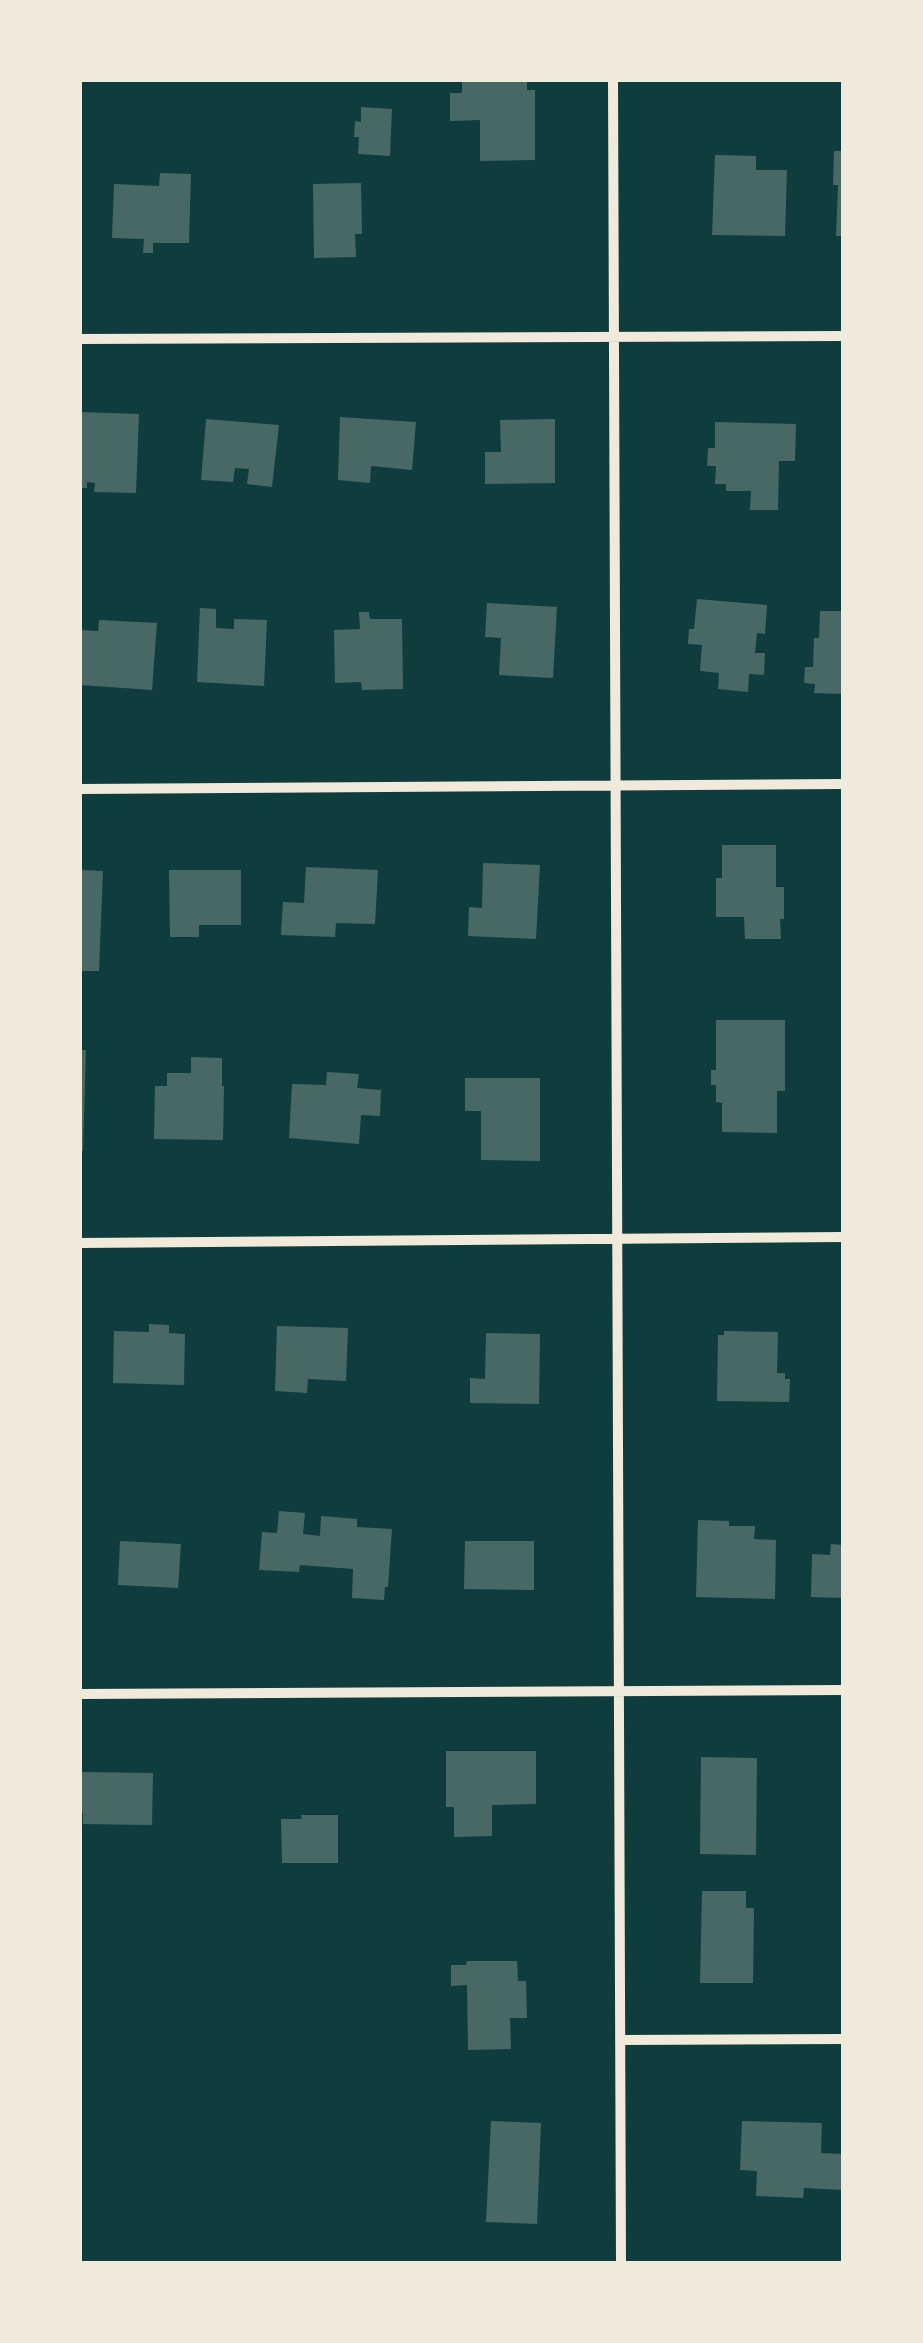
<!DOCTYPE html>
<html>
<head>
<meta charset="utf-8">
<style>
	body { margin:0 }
	#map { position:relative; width:923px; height:2343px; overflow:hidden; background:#0f3d3e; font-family:"Fira Sans Condensed",sans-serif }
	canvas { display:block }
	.frame { position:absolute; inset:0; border:82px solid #f1e9da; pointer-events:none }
</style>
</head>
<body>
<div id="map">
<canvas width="923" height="2343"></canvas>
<div class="frame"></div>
</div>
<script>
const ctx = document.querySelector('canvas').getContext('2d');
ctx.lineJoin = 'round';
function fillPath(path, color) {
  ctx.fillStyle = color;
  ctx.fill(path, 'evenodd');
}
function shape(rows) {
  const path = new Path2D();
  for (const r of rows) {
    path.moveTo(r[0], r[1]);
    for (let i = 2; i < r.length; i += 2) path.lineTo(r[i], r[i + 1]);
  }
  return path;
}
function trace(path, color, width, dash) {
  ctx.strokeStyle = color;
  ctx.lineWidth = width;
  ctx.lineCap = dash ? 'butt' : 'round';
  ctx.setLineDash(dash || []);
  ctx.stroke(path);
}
fillPath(shape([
	[462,80,527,80,527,90,535,90,535,160,480,161,480,120,450,121,450,93,462,93],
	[361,107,392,109,390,156,358,154,359,137,354,137,355,121,361,122],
	[834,151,843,151,843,236,836,236,838,185,833,185],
	[715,155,756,156,756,170,787,170,785,236,712,235],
	[160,173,191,174,189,243,153,243,153,253,143,253,144,239,112,238,114,184,159,186],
	[361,183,362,234,355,234,356,257,314,258,313,184],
	[80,412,139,414,136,493,94,492,95,483,87,482,87,488,80,488],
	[340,417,416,422,412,470,371,466,370,483,338,480],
	[206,419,279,425,272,487,247,484,249,469,235,468,233,482,201,480],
	[555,419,555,483,485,484,485,452,501,452,500,420],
	[715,422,796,424,795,461,779,461,778,510,750,510,751,491,726,491,726,484,715,484,716,466,707,466,708,448,715,448],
	[697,599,767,605,765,634,757,633,755,653,765,653,764,675,749,674,748,692,718,689,719,673,700,671,702,645,688,644,689,629,694,629],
	[487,603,557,607,553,678,499,675,501,638,485,637],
	[200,608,216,609,216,628,234,629,234,619,267,620,264,686,197,682],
	[820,611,843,611,843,694,814,693,815,684,804,683,805,667,813,667,814,638,819,638],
	[359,612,369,612,370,619,402,619,403,689,362,690,361,682,335,683,334,630,360,629],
	[99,620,157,623,152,690,80,685,80,630,98,631],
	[722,845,776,845,776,887,784,887,784,919,780,919,781,939,745,939,744,917,716,917,716,878,722,878],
	[483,863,540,865,536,939,468,936,469,907,482,908],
	[306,867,378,870,375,924,336,923,335,937,281,935,283,902,304,903],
	[80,870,103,871,99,971,80,971],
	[169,870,241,870,241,925,199,925,199,937,170,937],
	[716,1020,785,1020,785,1091,777,1091,777,1133,722,1132,722,1103,716,1102,716,1085,711,1085,711,1070,716,1070],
	[80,1050,86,1050,83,1151,80,1151],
	[191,1057,222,1058,222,1086,224,1086,223,1140,154,1139,155,1086,167,1086,167,1073,191,1073],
	[327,1072,359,1074,357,1088,381,1090,380,1116,361,1115,359,1144,289,1138,292,1084,326,1085],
	[465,1078,540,1078,540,1161,481,1160,481,1111,465,1111],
	[149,1324,169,1325,169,1333,185,1334,184,1385,113,1383,114,1331,149,1332],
	[277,1326,348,1328,346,1381,308,1379,307,1393,275,1391],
	[724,1331,778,1332,777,1373,785,1373,785,1379,790,1379,789,1402,717,1401,718,1335,724,1335],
	[486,1333,540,1334,539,1404,470,1403,470,1378,485,1379],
	[279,1511,305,1513,303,1534,320,1536,321,1516,357,1519,357,1527,392,1529,388,1587,385,1587,384,1600,352,1598,353,1569,300,1565,299,1572,259,1570,262,1532,277,1533],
	[698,1520,729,1521,729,1526,755,1526,754,1539,776,1540,775,1599,696,1597],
	[120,1541,181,1544,178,1588,118,1585],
	[465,1541,534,1541,534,1590,464,1589],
	[831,1544,843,1545,843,1598,811,1597,812,1554,830,1555],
	[446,1751,536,1751,536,1804,492,1805,492,1836,454,1837,454,1807,446,1807],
	[701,1757,757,1758,756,1855,700,1854],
	[80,1772,153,1773,152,1825,83,1824,83,1813,80,1813],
	[301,1815,338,1815,338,1863,282,1863,281,1819,302,1819],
	[702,1891,746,1891,746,1908,754,1908,753,1983,700,1983],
	[467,1961,517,1961,518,1981,526,1981,527,2018,510,2018,511,2049,468,2050,467,1985,451,1986,451,1965,466,1965],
	[491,2121,541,2123,537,2224,486,2222],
	[742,2121,822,2123,821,2153,843,2154,843,2190,804,2188,803,2198,756,2196,757,2171,740,2170]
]), '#486865');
trace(shape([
	[613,80,621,2263],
	[80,339,843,336],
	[80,789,843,784],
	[80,1243,843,1237],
	[80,1694,843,1690],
	[620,2040,843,2039]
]), '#f1e9da', 10);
</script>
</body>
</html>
